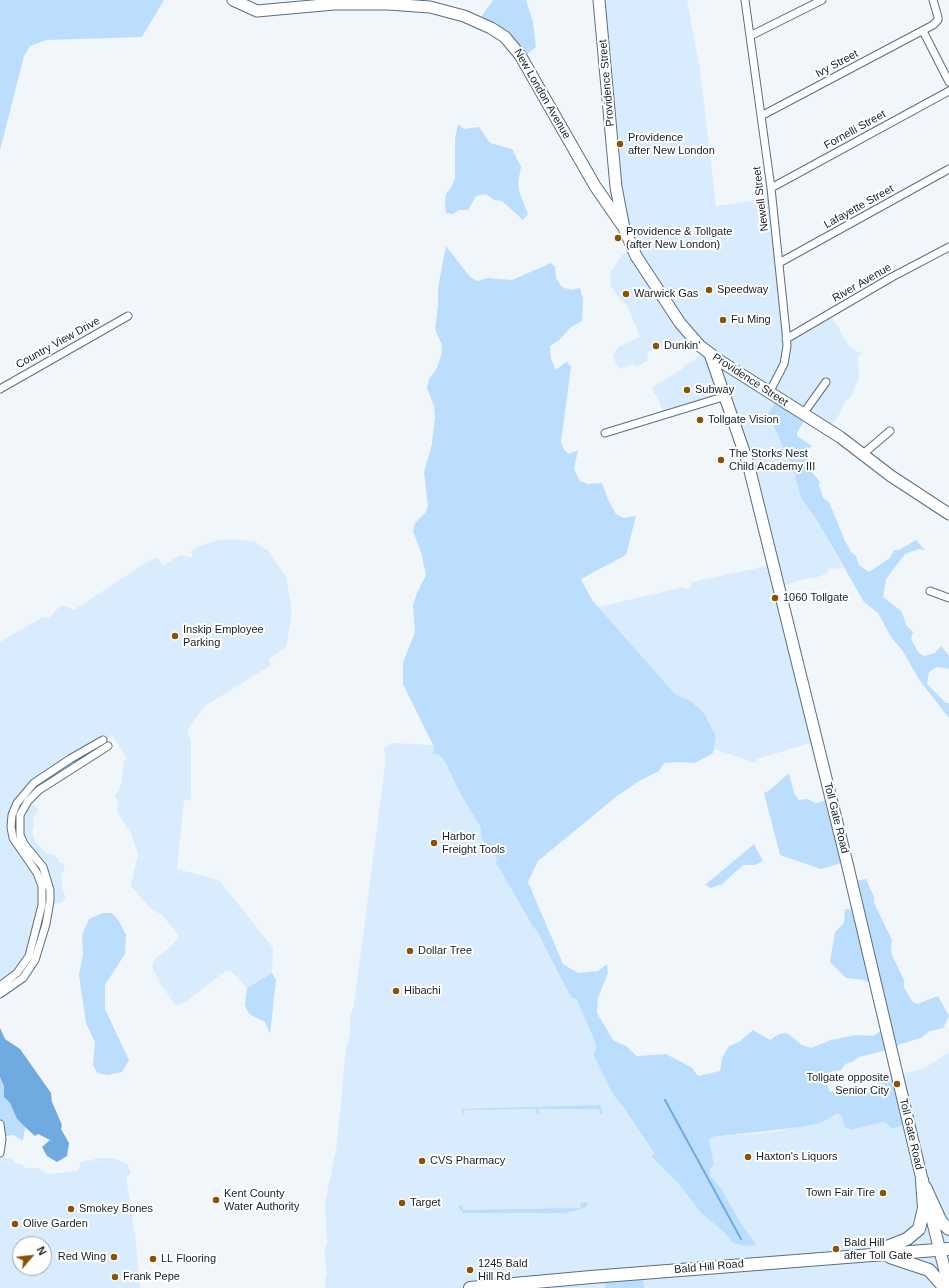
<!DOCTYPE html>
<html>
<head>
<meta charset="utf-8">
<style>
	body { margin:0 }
	#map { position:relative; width:949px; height:1288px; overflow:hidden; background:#f1f6fb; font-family:Helvetica,sans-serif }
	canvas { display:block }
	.north { position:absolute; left:12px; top:1236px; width:40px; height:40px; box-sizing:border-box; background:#fff; border:1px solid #a2a5a9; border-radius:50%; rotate:62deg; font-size:11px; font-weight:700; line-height:16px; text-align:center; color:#161f27 }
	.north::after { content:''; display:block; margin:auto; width:14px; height:18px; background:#8a5304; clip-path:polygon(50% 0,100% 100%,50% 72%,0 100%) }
</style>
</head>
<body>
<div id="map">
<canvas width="949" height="1288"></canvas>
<div class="north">N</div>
</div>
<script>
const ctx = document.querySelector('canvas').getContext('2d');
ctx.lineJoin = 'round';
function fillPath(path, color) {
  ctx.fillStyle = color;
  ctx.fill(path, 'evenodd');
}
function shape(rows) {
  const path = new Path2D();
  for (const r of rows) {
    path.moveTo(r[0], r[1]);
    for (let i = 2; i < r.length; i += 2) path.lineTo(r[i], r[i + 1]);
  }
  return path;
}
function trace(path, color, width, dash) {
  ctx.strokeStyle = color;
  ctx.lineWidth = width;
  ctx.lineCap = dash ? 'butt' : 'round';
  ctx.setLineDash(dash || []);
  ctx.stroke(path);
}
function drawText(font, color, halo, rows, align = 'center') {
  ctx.font = font + ' Helvetica,sans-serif';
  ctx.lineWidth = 4;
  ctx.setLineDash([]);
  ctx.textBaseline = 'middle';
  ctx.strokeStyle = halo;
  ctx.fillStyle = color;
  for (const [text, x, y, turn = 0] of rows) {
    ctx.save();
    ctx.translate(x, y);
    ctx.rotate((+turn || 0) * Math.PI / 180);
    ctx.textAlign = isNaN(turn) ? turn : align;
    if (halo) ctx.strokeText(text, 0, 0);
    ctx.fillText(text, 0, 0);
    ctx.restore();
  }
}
fillPath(shape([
	[599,0,687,0,700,69,716,206,771,198,787,335,829,317,838,326,841,334,849,346,858,352,864,353,858,356,859,377,851,397,845,402,839,415,827,431,807,418,768,414,794,472,801,498,818,522,843,568,829,569,827,573,818,577,801,580,779,587,814,742,757,759,756,763,714,749,716,737,689,700,675,694,598,607,684,587,685,589,690,589,692,582,772,565,725,398,663,412,657,396,653,392,653,387,682,369,684,365,692,362,704,351,690,335,669,348,658,348,647,352,648,360,637,367,633,364,621,369,616,364,613,356,618,347,640,337,627,305,619,298,611,286,610,273,622,255,634,248,624,229],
	[234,539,256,542,268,551,286,577,292,612,286,647,269,659,271,665,205,706,187,730,191,742,191,799,184,801,177,869,219,880,273,948,272,973,247,988,231,971,224,972,187,1001,176,1006,161,985,152,966,154,960,174,943,179,936,162,915,150,908,131,886,138,854,129,828,127,828,117,811,118,802,115,796,121,785,124,761,128,757,126,757,112,735,51,771,24,797,39,810,33,819,34,826,32,832,35,841,46,853,55,855,60,863,63,863,65,866,61,877,63,890,66,898,61,903,44,903,29,957,0,987,0,642,43,617,49,618,60,606,69,607,74,610,150,560,157,558,164,565,180,555,193,558,191,551,199,546,219,540],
	[392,743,432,745,434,749,433,754,439,755,444,760,461,795,480,826,480,829,494,852,497,860,496,864,498,866,533,927,537,931,568,992,572,998,576,998,595,1042,596,1051,614,1096,624,1108,655,1154,651,1156,678,1183,701,1213,726,1234,731,1242,743,1246,757,1244,743,1226,720,1187,710,1176,710,1169,714,1164,709,1141,712,1137,774,1132,821,1123,838,1113,842,1117,845,1127,852,1130,883,1122,885,1122,889,1127,899,1074,923,1069,949,1052,949,1288,644,1288,643,1272,604,1275,605,1288,326,1288,325,1280,327,1274,324,1253,327,1242,325,1203,337,1144,346,1048,350,1035,350,1017,354,1005,386,758,384,748],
	[0,1156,13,1160,15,1163,21,1164,25,1168,38,1168,48,1174,77,1171,79,1169,80,1163,87,1160,91,1161,96,1158,113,1158,127,1164,131,1173,127,1177,127,1183,136,1242,140,1288,0,1288],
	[20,1244,44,1244,44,1268,20,1268]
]), '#d9ecfd');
fillPath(shape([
	[0,0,164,0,142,37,46,40,30,46,24,56,0,150],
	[493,0,526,0,533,22,536,47,523,57,493,25,481,17],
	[458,124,464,129,479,127,490,143,512,149,521,167,518,183,520,194,528,214,523,220,502,201,494,200,486,194,476,196,468,210,459,210,453,214,446,213,445,201,446,194,451,188,455,178,455,139],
	[446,246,470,277,477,281,488,278,512,280,551,263,555,267,556,278,562,287,571,290,580,288,583,299,582,321,571,327,559,340,550,346,551,359,556,370,566,362,571,366,561,442,564,450,569,454,578,450,574,469,580,481,588,484,602,483,609,502,616,514,623,518,636,516,626,555,581,579,592,600,675,694,689,700,704,713,716,737,713,753,695,763,679,762,664,763,659,771,639,781,617,796,538,861,528,882,563,964,578,973,598,971,607,964,608,973,598,998,597,1013,613,1040,626,1046,637,1056,666,1054,691,1067,698,1076,720,1071,722,1058,729,1046,739,1042,753,1030,770,1040,779,1034,787,1033,802,1045,811,1048,831,1040,856,1035,873,1036,886,1028,876,986,864,980,846,978,830,962,835,932,844,923,845,909,857,910,850,882,866,879,874,897,874,903,892,940,891,946,892,955,904,980,904,987,912,1001,917,1004,938,996,949,1016,943,1028,930,1031,921,1038,891,1047,891,1049,859,1057,852,1062,845,1064,841,1070,830,1072,825,1080,830,1092,843,1090,850,1096,863,1094,874,1090,877,1087,878,1077,897,1073,908,1123,892,1129,885,1122,883,1122,852,1130,845,1127,842,1117,838,1113,821,1123,801,1127,712,1137,709,1141,714,1164,710,1169,710,1176,720,1187,743,1226,757,1245,743,1246,731,1242,726,1234,701,1213,678,1183,651,1156,655,1154,624,1108,614,1096,593,1054,596,1051,595,1042,576,998,572,998,568,992,537,931,533,927,498,866,495,864,497,860,494,852,489,850,482,839,480,826,461,795,444,760,439,755,433,754,434,747,403,684,403,663,415,632,413,605,417,593,426,575,421,552,413,531,415,523,425,513,428,506,424,472,432,444,435,417,434,406,427,388,429,379,437,368,441,356,442,345,435,329,438,306,438,288],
	[777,399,805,419,797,433,797,436,812,446,807,450,807,459,811,471,820,482,819,485,823,498,829,502,845,541,851,552,856,556,859,565,869,572,890,558,894,550,899,550,916,540,925,550,918,549,905,554,886,579,883,597,902,612,906,625,913,632,911,638,918,652,924,656,935,653,941,646,949,656,949,669,937,667,929,672,927,684,946,703,949,703,949,718,920,681,902,650,891,637,878,613,864,602,818,522,801,498,794,472,768,414],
	[789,773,794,793,799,800,807,799,816,803,829,799,845,862,821,869,780,855,764,793,770,790],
	[754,844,763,861,755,865,743,865,722,884,711,888,705,885],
	[103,913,112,913,119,921,126,935,125,954,105,985,105,1009,129,1060,122,1072,107,1075,97,1073,93,1065,95,1042,86,1023,79,975,83,955,82,935,89,919],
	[272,973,276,980,270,1034,265,1022,249,1014,245,1005,247,988],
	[0,1074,5,1082,4,1097,10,1103,17,1119,25,1127,23,1141,14,1135,0,1137],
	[600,1105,603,1113,601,1114,600,1114,599,1109,539,1109,539,1114,537,1114,536,1109,464,1110,464,1116,461,1109],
	[588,1202,587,1206,579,1210,564,1213,463,1213,458,1206,462,1205,463,1210,580,1208,581,1203],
	[643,1271,644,1288,605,1288,604,1275]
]), '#bbdefe');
fillPath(shape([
	[0,1028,5,1039,20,1049,51,1093,52,1102,62,1125,61,1129,69,1143,67,1156,57,1162,47,1156,42,1147,50,1140,38,1134,35,1136,25,1127,17,1119,10,1103,4,1097,4,1086,0,1077]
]), '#6fabe0');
trace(shape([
	[665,1100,741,1239]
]), '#6fabe0', 2);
const minor = shape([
	[745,0,771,188,786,332,787,346,784,364,769,393],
	[923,31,949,82],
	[750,36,822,0],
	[761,116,933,25,938,20,938,17,933,0],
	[771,188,949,91],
	[779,263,949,169],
	[786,339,892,277,949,247],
	[0,389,128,316],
	[803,414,826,382],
	[605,433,726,396],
	[863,454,890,431],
	[930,591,949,598],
	[0,986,17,973,29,956,42,905,42,886,37,873,13,838,11,827,12,815,17,803,34,783,70,759,103,740],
	[0,994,23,978,35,960,46,924,50,901,50,890,43,867,24,844,20,835,20,815,28,801,39,790,108,746],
	[0,1124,2,1139,0,1153]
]);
const secondary = shape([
	[233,0,257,11,334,4,388,4,430,7,464,16,491,28,505,37,520,55,595,186,622,225],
	[599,0,616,187,624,228,636,256,680,323,700,346,720,361,840,437,891,476,949,514],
	[710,354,748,463,847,863,919,1167,949,1287]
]);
const primary = shape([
	[925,1187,941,1222,949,1229],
	[876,1251,907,1239,919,1229,924,1208,922,1180],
	[890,1257,929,1270,945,1288],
	[470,1288,591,1277,949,1249]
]);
trace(minor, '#596e82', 9);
trace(secondary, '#596e82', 13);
trace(primary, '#596e82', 14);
trace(minor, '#fff', 7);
trace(secondary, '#fff', 11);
trace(primary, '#fff', 12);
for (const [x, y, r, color] of [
	[620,144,4,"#8a5304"],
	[618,238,4,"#8a5304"],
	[709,290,4,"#8a5304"],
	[626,294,4,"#8a5304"],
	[723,320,4,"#8a5304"],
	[656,346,4,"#8a5304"],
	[687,390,4,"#8a5304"],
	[700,420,4,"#8a5304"],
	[721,460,4,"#8a5304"],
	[775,598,4,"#8a5304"],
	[175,636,4,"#8a5304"],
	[434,843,4,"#8a5304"],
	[410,951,4,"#8a5304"],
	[396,991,4,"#8a5304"],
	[897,1084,4,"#8a5304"],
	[748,1157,4,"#8a5304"],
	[422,1161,4,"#8a5304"],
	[883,1193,4,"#8a5304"],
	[216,1200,4,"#8a5304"],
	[402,1203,4,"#8a5304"],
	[71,1209,4,"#8a5304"],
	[15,1224,4,"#8a5304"],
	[836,1249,4,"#8a5304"],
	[114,1257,4,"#8a5304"],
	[153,1259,4,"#8a5304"],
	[470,1270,4,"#8a5304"],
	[115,1277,4,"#8a5304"]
]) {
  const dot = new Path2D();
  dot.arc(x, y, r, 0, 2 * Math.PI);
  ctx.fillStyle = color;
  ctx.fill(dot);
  trace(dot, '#fff', 1.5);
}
drawText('11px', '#161f27', '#fff', [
	["Ivy Street",837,64,-28],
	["Providence Street",607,83,-95],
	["New London Avenue",542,94,60],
	["Fornelli Street",855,130,-29],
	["Newell Street",761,199,-97],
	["Lafayette Street",859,207,-29],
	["River Avenue",862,283,-30],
	["Country View Drive",58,343,-29],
	["Providence Street",750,380,33],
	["Toll Gate Road",836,818,76],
	["Toll Gate Road",911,1134,77],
	["Bald Hill Road",709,1267,-5]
]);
drawText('11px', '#161f27', '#fff', [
	["Providence",628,138],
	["after New London",628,151],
	["Providence & Tollgate",626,232],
	["(after New London)",626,245],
	["Speedway",717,290],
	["Warwick Gas",634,294],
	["Fu Ming",731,320],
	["Dunkin'",664,346],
	["Subway",695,390],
	["Tollgate Vision",708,420],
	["The Storks Nest",729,454],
	["Child Academy III",729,467],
	["1060 Tollgate",783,598],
	["Inskip Employee",183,630],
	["Parking",183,643],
	["Harbor",442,837],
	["Freight Tools",442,850],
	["Dollar Tree",418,951],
	["Hibachi",404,991],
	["Tollgate opposite",889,1078,"right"],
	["Senior City",889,1091,"right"],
	["Haxton's Liquors",756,1157],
	["CVS Pharmacy",430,1161],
	["Town Fair Tire",875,1193,"right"],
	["Kent County",224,1194],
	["Water Authority",224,1207],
	["Target",410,1203],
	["Smokey Bones",79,1209],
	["Olive Garden",23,1224],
	["Bald Hill",844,1243],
	["after Toll Gate",844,1256],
	["Red Wing",106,1257,"right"],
	["LL Flooring",161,1259],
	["1245 Bald",478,1264],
	["Hill Rd",478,1277],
	["Frank Pepe",123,1277]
], 'left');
</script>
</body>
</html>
